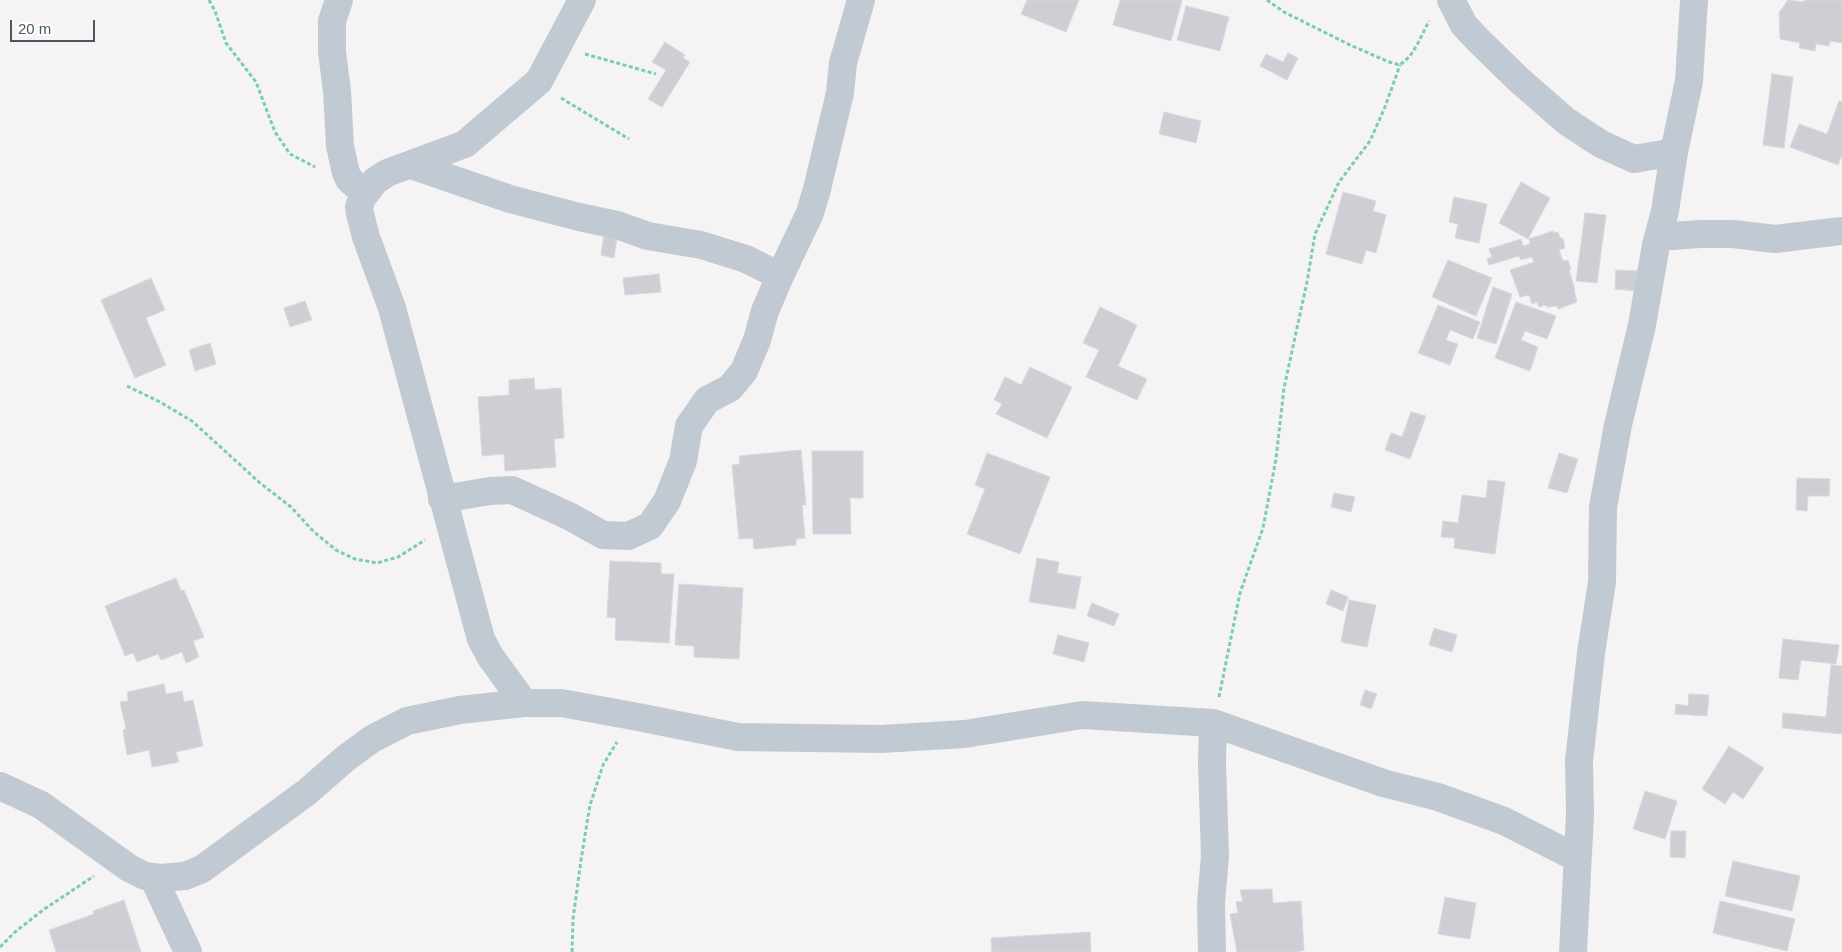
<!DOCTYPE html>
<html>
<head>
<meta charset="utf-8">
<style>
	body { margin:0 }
	#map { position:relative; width:1842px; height:952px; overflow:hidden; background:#f5f3f3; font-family:Arial,sans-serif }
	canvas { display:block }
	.scale { position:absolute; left:10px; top:20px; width:85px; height:22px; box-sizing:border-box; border:2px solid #4a5661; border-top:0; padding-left:6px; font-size:15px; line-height:18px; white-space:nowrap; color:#4a5661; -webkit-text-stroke:4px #fff; paint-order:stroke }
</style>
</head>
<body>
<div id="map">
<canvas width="1842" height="952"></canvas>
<div class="scale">20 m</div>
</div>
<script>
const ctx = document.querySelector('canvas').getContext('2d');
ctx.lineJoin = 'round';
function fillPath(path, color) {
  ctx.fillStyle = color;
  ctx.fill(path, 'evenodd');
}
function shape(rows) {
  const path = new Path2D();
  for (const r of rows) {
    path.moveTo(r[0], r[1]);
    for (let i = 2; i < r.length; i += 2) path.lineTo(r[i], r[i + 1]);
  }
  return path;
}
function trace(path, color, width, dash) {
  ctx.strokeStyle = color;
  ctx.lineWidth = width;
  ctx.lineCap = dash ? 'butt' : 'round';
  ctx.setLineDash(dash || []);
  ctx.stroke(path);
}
const building = shape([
	[1027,0,1079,0,1066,32,1021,14,1027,0],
	[1120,0,1182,0,1171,41,1113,25,1120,0],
	[1788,0,1804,2,1804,0,1842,0,1842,43,1830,41,1829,46,1816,44,1815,51,1799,48,1800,43,1780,39,1779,13,1788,0],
	[1186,6,1229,17,1220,51,1177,40,1186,6],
	[665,42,685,55,683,58,690,62,662,107,648,99,666,70,652,62,665,42],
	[1288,53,1298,58,1287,80,1260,66,1266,54,1283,62,1288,53],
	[1772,74,1793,77,1784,148,1763,145,1772,74],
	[1839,101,1842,102,1842,155,1838,165,1790,147,1799,124,1827,134,1839,101],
	[1164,112,1201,121,1196,143,1159,134,1164,112],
	[1521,182,1550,198,1528,239,1499,223,1521,182],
	[1343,192,1376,201,1373,211,1386,215,1376,253,1366,250,1362,264,1326,254,1343,192],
	[1454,197,1487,204,1479,243,1455,238,1458,224,1449,222,1454,197],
	[1585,213,1606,215,1597,283,1576,281,1585,213],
	[605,228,618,231,614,258,601,255,605,228],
	[1553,231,1554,233,1558,232,1560,238,1563,238,1565,248,1559,250,1563,261,1568,260,1571,269,1569,270,1575,290,1574,290,1577,302,1558,309,1557,306,1547,307,1546,305,1539,307,1537,302,1532,304,1529,295,1520,297,1510,270,1534,262,1532,257,1521,260,1519,256,1489,265,1487,259,1492,257,1489,249,1521,239,1523,246,1530,244,1529,239,1553,231],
	[1448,260,1492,278,1476,316,1432,297,1448,260],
	[1616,270,1637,271,1636,291,1615,289,1616,270],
	[659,274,661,292,625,295,623,278,659,274],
	[151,278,165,310,146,318,166,365,135,378,101,300,151,278],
	[1493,287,1512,294,1496,344,1477,338,1493,287],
	[305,301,312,320,290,327,284,308,305,301],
	[1516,302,1556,316,1547,339,1525,331,1521,340,1538,347,1530,371,1495,358,1516,302],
	[1438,305,1480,322,1473,339,1450,330,1446,340,1458,344,1450,365,1418,353,1438,305],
	[1100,307,1137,325,1118,366,1147,379,1137,400,1086,377,1099,350,1083,343,1100,307],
	[210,343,216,364,195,371,189,350,210,343],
	[1030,367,1072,387,1047,438,996,414,1002,404,994,400,1005,377,1021,385,1030,367],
	[534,378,535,390,561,388,564,438,554,439,556,467,505,471,504,454,482,456,478,397,509,395,509,380,534,378],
	[1411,412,1426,416,1410,459,1385,450,1391,433,1402,437,1411,412],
	[801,450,806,505,802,505,805,538,796,539,796,545,754,549,753,538,739,539,732,465,740,464,739,456,801,450],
	[812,451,863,451,863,498,850,498,851,534,813,534,812,451],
	[987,453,1050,477,1020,554,967,534,985,489,975,485,987,453],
	[1559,453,1578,459,1567,493,1548,488,1559,453],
	[1797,478,1830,479,1829,496,1808,496,1807,511,1796,510,1797,478],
	[1488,480,1505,482,1495,554,1454,548,1455,538,1441,537,1443,521,1458,523,1462,495,1486,498,1488,480],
	[1334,493,1355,497,1351,512,1331,507,1334,493],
	[1037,558,1059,562,1057,573,1081,577,1075,609,1029,602,1037,558],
	[610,561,661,563,661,574,674,574,669,643,615,640,616,618,607,617,610,561],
	[176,578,181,591,184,590,204,637,193,641,199,657,186,663,182,652,161,660,158,654,137,662,133,653,125,656,105,606,176,578],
	[679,584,743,588,739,659,694,657,694,646,675,645,679,584],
	[1331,590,1348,597,1343,611,1326,604,1331,590],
	[1349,600,1376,605,1367,647,1341,642,1349,600],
	[1092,603,1119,614,1114,626,1087,616,1092,603],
	[1434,628,1457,635,1452,652,1429,645,1434,628],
	[1058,635,1089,643,1084,662,1053,654,1058,635],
	[1783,639,1839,645,1836,664,1801,660,1798,680,1779,678,1783,639],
	[1831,665,1842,666,1842,734,1782,728,1783,713,1826,717,1831,665],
	[164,684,166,694,182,691,184,702,193,700,203,746,176,752,179,762,152,767,149,750,127,755,123,730,126,729,120,702,128,701,127,692,164,684],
	[1365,690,1377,694,1371,709,1360,705,1365,690],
	[1689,694,1709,695,1707,716,1675,714,1676,704,1688,706,1689,694],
	[1729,746,1764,768,1743,799,1733,792,1725,804,1702,789,1729,746],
	[1645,791,1677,801,1665,839,1633,829,1645,791],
	[1671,831,1686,831,1685,858,1670,857,1671,831],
	[1733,861,1800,876,1792,911,1725,896,1733,861],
	[1272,889,1273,903,1301,901,1304,950,1297,952,1237,952,1230,914,1238,913,1236,902,1243,901,1240,890,1272,889],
	[1445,897,1476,903,1470,939,1438,934,1445,897],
	[124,900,141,952,56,952,49,930,94,914,93,911,124,900],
	[1720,901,1795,919,1787,951,1713,933,1720,901],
	[1090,932,1091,952,992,952,991,938,1090,932]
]);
fillPath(building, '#cdcfd5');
trace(building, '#d7d9de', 1);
trace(shape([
	[209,0,215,11,226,43,256,82,275,132,290,154,315,167],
	[1267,0,1284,12,1348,44,1389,62,1400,65,1410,56,1417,45,1429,21],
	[585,54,656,74],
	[561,98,629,139],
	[127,386,160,402,192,421,260,483,291,507,314,532,336,550,355,559,377,563,398,557,425,540],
	[1219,697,1240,593,1263,528,1276,459,1284,388,1307,282,1315,234,1339,182,1370,141,1385,107,1400,65],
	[0,947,15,932,43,910,94,876],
	[572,952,573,919,581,860,590,805,603,765,617,742]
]), '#7ad0a6', 3, [4, 2.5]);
trace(shape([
	[339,0,332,21,332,52,337,91,340,146,346,173,349,179,354,184,366,191],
	[1451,0,1464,25,1478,40,1518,79,1566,121,1601,144,1634,159,1674,152],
	[411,165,510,199,579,217,617,225,648,236,701,245,746,259,780,276,810,213,817,189,840,93,843,63,861,0],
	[1658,237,1700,234,1733,234,1775,239,1842,231],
	[442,499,490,491,512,490,569,516,603,535,628,536,650,526,667,501,683,461,689,426,707,400,730,388,744,371,757,340,765,311,780,276],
	[524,703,490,656,481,639,392,308,366,237,360,214,359,207,362,198,375,181,387,173,465,144,539,81,582,0],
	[0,786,41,805,129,868,145,876,160,878,185,876,202,869,307,792,346,758,372,739,407,721,460,710,524,703,561,703,633,716,738,737,881,739,965,734,1082,715,1213,723,1383,783,1438,797,1504,821,1577,858],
	[153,877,188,952],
	[1212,952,1211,903,1215,856,1212,763,1213,723],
	[1573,952,1580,814,1579,761,1591,653,1602,582,1603,507,1618,425,1642,325,1656,245,1665,211,1674,152,1689,81,1694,0]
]), '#c1cad2', 28);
</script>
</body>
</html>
